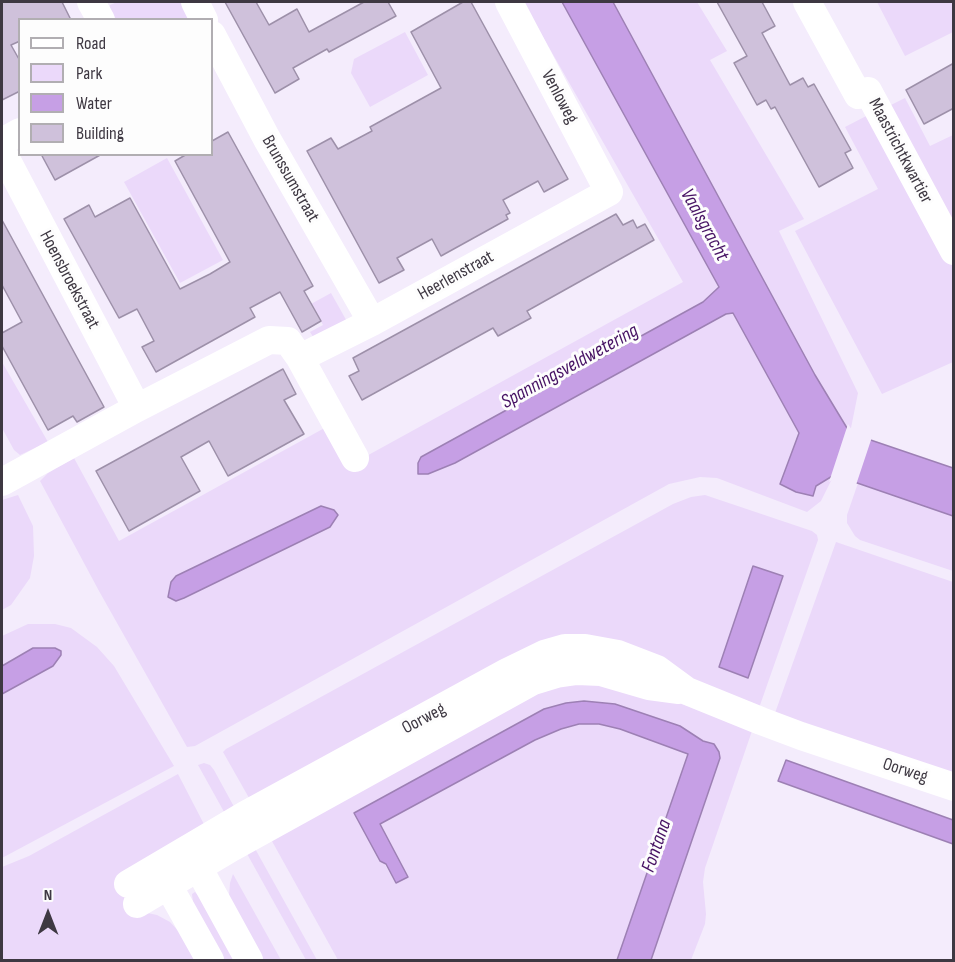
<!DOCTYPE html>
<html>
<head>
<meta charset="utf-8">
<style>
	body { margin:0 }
	#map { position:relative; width:955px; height:962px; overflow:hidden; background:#f4ecfc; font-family:"Sofia Sans Condensed",sans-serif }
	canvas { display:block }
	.frame { position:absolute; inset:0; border:3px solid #3e3842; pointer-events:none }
	.legend { position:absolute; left:18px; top:18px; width:195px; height:138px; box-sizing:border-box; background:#fdfdfd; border:2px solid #b1aeb2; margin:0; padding:8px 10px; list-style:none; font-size:18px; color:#3e3842 }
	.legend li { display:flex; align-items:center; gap:12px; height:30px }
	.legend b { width:30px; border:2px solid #b1aeb2 }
	.north { position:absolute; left:18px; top:884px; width:60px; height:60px; -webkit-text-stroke:4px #fdfdfd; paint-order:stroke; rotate:0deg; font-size:16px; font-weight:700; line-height:24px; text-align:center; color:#3e3842 }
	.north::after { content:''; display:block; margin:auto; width:21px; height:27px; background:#3e3842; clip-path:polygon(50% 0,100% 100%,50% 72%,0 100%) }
</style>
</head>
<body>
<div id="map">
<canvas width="955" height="962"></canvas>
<div class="frame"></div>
<ul class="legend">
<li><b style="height:8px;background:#fff"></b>Road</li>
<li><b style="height:16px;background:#ebd9fa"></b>Park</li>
<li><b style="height:16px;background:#c69fe5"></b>Water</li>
<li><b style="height:16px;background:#cfc1db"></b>Building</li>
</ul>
<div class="north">N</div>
</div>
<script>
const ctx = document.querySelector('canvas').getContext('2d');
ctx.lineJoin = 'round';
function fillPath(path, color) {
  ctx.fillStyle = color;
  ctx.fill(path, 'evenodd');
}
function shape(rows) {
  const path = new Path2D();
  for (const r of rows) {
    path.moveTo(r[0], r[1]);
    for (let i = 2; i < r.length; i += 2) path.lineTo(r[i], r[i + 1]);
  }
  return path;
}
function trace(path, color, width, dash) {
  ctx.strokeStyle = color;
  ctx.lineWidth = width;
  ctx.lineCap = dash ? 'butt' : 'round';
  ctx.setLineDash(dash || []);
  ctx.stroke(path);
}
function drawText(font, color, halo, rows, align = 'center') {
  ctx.font = font + ' "Sofia Sans Condensed",sans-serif';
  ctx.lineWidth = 6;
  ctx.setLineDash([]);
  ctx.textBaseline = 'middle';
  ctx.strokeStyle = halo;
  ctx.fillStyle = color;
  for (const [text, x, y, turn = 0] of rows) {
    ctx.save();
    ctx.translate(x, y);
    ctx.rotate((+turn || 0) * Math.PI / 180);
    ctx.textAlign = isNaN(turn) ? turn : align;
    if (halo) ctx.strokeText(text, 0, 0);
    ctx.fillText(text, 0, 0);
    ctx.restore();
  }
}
fillPath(shape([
	[117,2,186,2,195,19,110,20,108,15,110,5],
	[523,2,562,2,719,287,703,302,428,474,455,463,726,314,733,313,799,433,816,486,834,475,821,501,807,512,717,478,700,477,669,484,195,746,187,747,99,591,40,481,48,473,74,458,119,541,330,425,352,464,683,282],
	[321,506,334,510,306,539,184,598,171,582,188,570],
	[613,2,697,2,727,51,710,60,804,219,779,231,858,393,850,433,815,375],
	[877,2,953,2,953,32,905,56],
	[405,32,428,75,370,107,351,73,354,59],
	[905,98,930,146,953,135,953,230,887,107],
	[872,113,953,263,953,362,882,394,795,231,878,189,845,127],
	[167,158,223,260,180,283,124,182],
	[331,293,349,325,317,343,310,332,323,325,311,304],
	[2,362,48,442,20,455,14,450,2,428],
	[858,483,953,516,953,571,860,540,855,536,847,523,847,515],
	[18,495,33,526,34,556,30,578,11,605,2,610,2,500],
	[705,495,812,531,817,535,818,540,759,708,601,641,253,805,223,752,226,749,673,504,691,497],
	[753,566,783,576,748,678,735,672],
	[836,542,953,582,953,775,775,713],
	[28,624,55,624,71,628,97,647,114,666,174,766,2,858,2,694,53,666,61,655,33,648,2,666,2,636],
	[618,682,753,728,705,868,703,882,706,914,705,924,691,960,651,960,720,758,703,741,680,726,615,704,354,813,396,883,408,877,380,824,535,740,561,729,579,724,599,724,620,729,688,754,617,960,338,960,268,834,543,685],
	[204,763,210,765,214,770,238,814,228,819,198,765],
	[178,774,207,830,138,911,157,915,170,922,186,939,202,960,2,960,2,867,29,856],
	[253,845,317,960,306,960,246,852],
	[233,874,281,960,260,960,229,896,230,883],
	[195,892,209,906,239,960,224,960,193,903,192,894]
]), '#ebd9fa');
const water = shape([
	[562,2,613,2,815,375,850,433,953,468,953,516,834,475,816,486,813,496,796,492,780,484,799,433,733,313,726,314,455,463,428,474,418,474,418,463,421,457,703,302,719,287,562,2],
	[321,506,334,510,338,515,330,527,184,598,176,601,168,597,171,582,176,576,321,506],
	[753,566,783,576,748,678,719,667,753,566],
	[33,648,55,648,61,651,61,655,53,666,2,694,2,666,33,648],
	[584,701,615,704,680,726,703,741,714,744,719,752,720,758,651,960,617,960,688,754,620,729,599,724,579,724,561,729,535,740,380,824,408,877,396,883,386,864,380,861,354,813,544,709,566,703,584,701],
	[786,760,953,820,953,844,778,781,786,760]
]);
fillPath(water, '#c69fe5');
trace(water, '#9d80b4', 1.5);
fillPath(shape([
	[848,424,852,430,872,437,856,485,834,479,829,482]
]), '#f4ecfc');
const building = shape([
	[2,2,62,2,71,20,20,20,20,41,11,45,20,61,20,91,2,100,2,2],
	[225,2,256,2,269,25,297,9,309,32,364,2,388,2,396,16,329,52,327,49,293,68,299,79,275,93,225,2],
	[463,2,471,2,568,179,544,192,538,181,503,200,510,213,506,215,508,219,441,256,432,239,397,258,404,270,379,283,307,151,331,138,338,149,372,131,370,127,441,88,411,32,463,2],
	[717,2,762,2,775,26,762,33,790,85,803,78,808,87,814,84,851,150,845,153,853,168,819,187,775,107,771,109,766,100,757,105,734,63,747,56,717,2],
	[954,63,954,108,924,124,906,90,954,63],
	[228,132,313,286,304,291,321,321,302,332,280,292,250,308,255,317,156,372,142,347,154,341,137,309,119,318,64,219,89,205,95,217,130,198,180,289,210,274,230,262,175,161,187,154,212,154,212,141,228,132],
	[41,154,102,154,55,180,41,154],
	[616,214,623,225,633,220,637,228,645,224,654,240,527,311,531,318,498,336,493,328,362,400,349,376,359,371,353,358,616,214],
	[2,220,104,407,77,422,73,416,48,430,2,346,2,333,22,322,2,285,2,220],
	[283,369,296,394,284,400,304,434,228,476,209,441,181,457,200,491,129,531,96,471,283,369]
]);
fillPath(building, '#cfc1db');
trace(building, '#9d90a9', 1.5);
trace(shape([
	[91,2,101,20],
	[195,2,204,20],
	[807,2,858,95,868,91,954,251],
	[212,35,267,139,372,322],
	[2,142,20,132],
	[2,151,137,408],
	[300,358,372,322,609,192,509,2],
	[2,482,137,408,269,340,288,341,300,358,355,458],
	[180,863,198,867,249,960],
	[169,866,168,885,210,960],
	[128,884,245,815,507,672,544,654,565,648,585,648,618,654,657,669,687,691,761,721,801,736,954,787],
	[137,904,231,848,533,681,556,674,577,671,601,672,649,686,679,690]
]), '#fff', 28);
drawText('18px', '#3e3842', '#fdfdfd', [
	["Venloweg",559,97,62],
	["Maastrichtkwartier",900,151,62],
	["Brunssumstraat",290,179,60],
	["Heerlenstraat",456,276,-29],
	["Hoensbroekstraat",69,280,62],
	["Oorweg",424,719,-28],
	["Oorweg",905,771,18]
]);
drawText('italic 20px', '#471364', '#fdfdfd', [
	["Vaalsgracht",704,225,61],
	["Spanningsveldwetering",570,367,-29],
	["Fontana",657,846,-71]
]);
</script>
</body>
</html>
